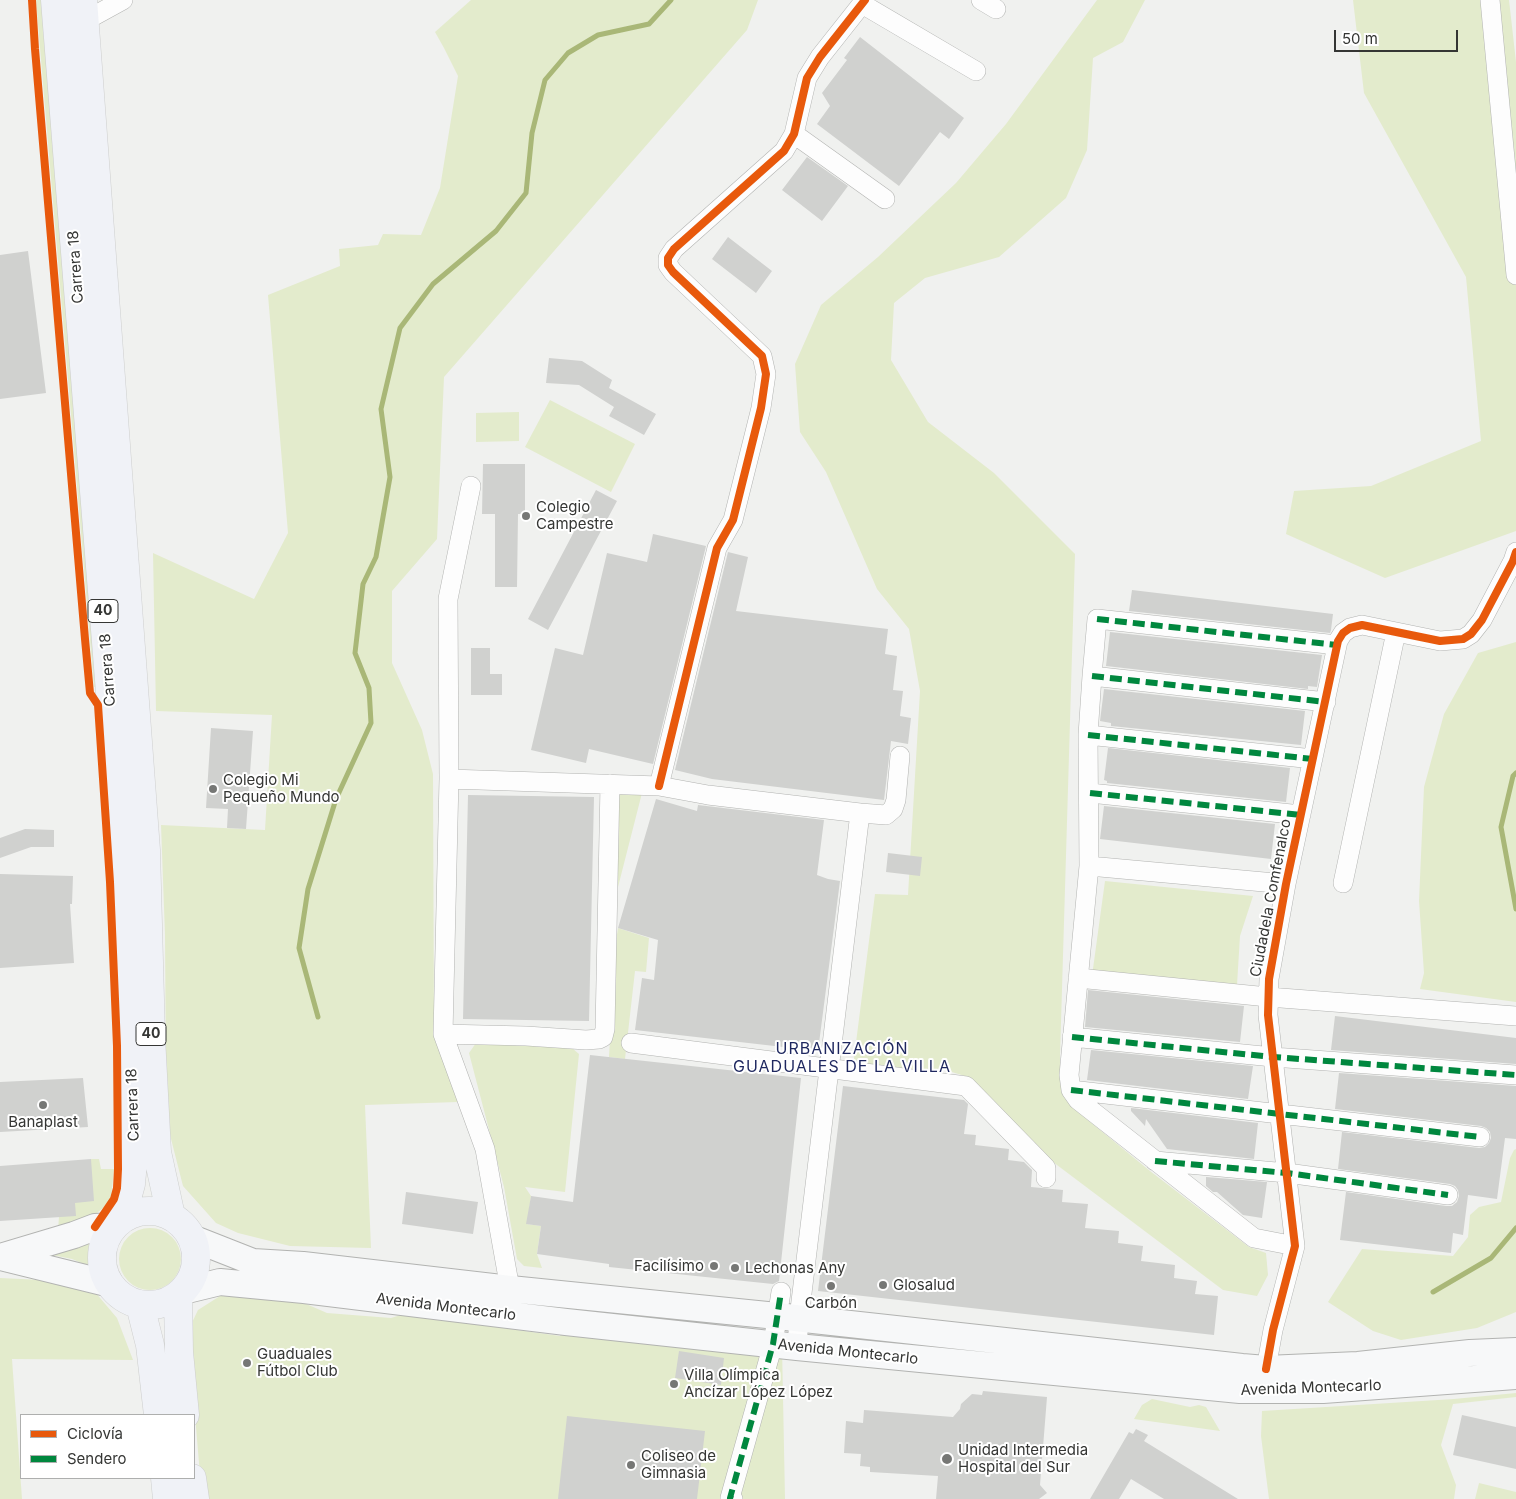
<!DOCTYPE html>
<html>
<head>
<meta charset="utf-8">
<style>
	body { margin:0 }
	#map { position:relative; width:1516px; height:1499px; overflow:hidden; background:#f0f1ef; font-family:Inter,sans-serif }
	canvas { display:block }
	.legend { position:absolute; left:20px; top:1414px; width:175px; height:65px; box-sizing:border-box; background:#fff; border:1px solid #aeafae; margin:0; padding:6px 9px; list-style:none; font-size:15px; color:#353634 }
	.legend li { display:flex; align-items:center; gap:10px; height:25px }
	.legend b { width:25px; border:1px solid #aeafae }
	.scale { position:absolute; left:1334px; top:30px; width:124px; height:22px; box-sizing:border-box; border:2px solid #353634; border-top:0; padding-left:6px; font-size:15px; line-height:18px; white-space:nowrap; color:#353634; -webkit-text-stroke:4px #fff; paint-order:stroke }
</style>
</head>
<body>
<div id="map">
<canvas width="1516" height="1499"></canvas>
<ul class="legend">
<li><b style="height:6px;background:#e8590c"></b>Ciclovía</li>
<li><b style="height:6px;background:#00873e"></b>Sendero</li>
</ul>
<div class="scale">50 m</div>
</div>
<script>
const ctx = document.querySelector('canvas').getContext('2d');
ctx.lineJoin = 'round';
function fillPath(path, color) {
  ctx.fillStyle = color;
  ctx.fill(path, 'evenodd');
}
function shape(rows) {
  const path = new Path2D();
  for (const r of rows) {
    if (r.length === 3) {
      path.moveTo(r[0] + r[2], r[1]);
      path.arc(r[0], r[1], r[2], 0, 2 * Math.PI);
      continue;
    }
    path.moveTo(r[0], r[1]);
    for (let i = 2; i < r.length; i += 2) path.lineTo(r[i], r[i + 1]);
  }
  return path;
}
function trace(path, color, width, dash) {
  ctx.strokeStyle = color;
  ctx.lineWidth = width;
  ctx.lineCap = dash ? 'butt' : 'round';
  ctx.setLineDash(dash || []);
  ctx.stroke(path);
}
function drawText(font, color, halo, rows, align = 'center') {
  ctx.font = font + ' Inter,sans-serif';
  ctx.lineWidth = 4;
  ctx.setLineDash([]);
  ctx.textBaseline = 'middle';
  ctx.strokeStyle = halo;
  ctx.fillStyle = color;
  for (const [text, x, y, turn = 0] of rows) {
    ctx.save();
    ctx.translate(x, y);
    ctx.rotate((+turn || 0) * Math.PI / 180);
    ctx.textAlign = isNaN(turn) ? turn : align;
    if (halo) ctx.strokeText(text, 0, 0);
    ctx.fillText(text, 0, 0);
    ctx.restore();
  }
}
fillPath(shape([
	[36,0,44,0,99,687,94,687],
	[471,0,758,0,747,30,444,377,437,539,392,591,392,663,422,730,433,774,434,1036,458,1102,365,1105,371,1248,290,1246,238,1233,216,1223,183,1186,169,1131,166,1068,165,935,161,825,265,830,272,715,156,711,153,553,254,599,288,533,268,295,340,266,339,249,378,245,383,234,421,235,440,188,458,76,444,48,435,32],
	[1097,0,1145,0,1123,42,1093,58,1087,150,1066,198,999,257,925,278,894,303,891,360,928,422,994,473,1075,554,1060,1056,1060,1076,1063,1094,1072,1107,1150,1171,1249,1247,1266,1253,1268,1275,1257,1296,1223,1290,1053,1162,968,1077,939,1068,940,1078,853,1066,875,894,908,895,920,691,909,629,877,589,826,472,800,432,795,364,821,305,878,257,956,183,1006,124],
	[1353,0,1509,0,1516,62,1516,531,1385,578,1286,534,1294,491,1371,486,1481,441,1466,277,1364,93],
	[550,400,635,444,611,492,525,447],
	[519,412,519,441,476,442,476,413],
	[1516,642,1516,1002,1420,989,1424,973,1419,901,1424,787,1444,714,1478,653],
	[618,792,642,793,618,887,615,886],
	[1105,881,1253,896,1240,936,1237,985,1092,976],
	[618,928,649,938,646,972,635,971,625,1059,609,1057,615,947],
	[476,1043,572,1048,579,1054,565,1192,525,1187,531,1196,527,1224,541,1226,537,1254,542,1268,524,1266,517,1259,504,1187,469,1053],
	[1516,1149,1516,1312,1477,1328,1401,1340,1373,1331,1328,1302,1362,1249,1453,1256,1468,1237,1470,1215,1479,1207,1501,1202,1510,1158,1514,1150],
	[91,1159,99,1159,101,1169,114,1169,111,1198,103,1208,92,1217,58,1230,59,1217,75,1203],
	[150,1259,31],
	[92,1241,90,1257,91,1267,72,1259,47,1254],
	[0,1278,63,1281,95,1292,117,1318,133,1360,12,1359,22,1499,0,1499],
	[220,1296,253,1297,304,1303,327,1313,391,1318,404,1314,560,1336,566,1322,782,1345,785,1499,202,1499,188,1331,198,1310],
	[1516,1393,1516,1397,1453,1404,1441,1445,1456,1485,1454,1499,1269,1499,1261,1436,1262,1411,1454,1399],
	[1152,1399,1190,1407,1199,1405,1206,1407,1220,1431,1134,1419,1142,1405],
	[1479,1483,1516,1492,1516,1499,1475,1499]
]), '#e3ebcc');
trace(shape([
	[1516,773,1513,776,1501,827,1516,909],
	[318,1017,299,948,308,889,336,799,371,723,369,688,355,653,363,584,376,557,390,477,381,409,400,328,433,284,496,231,526,193,532,133,545,80,568,53,598,35,649,24,671,0],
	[1433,1292,1491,1258,1516,1228]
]), '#a9b777', 5);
fillPath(shape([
	[860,37,964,118,949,139,940,132,899,186,817,124,830,106,822,93,847,60,844,58],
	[807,157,848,186,822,221,782,190],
	[728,237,772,271,756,293,712,259],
	[28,251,46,393,0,399,0,255],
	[549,358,582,361,612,380,609,388,656,414,644,435,609,416,614,407,579,385,546,383],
	[483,464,525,464,525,514,518,514,517,587,495,587,495,514,482,514],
	[596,490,617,501,548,630,528,619],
	[653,534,706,546,653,764,589,749,586,763,531,750,555,648,583,655,607,553,647,562],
	[728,552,748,557,736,611,888,629,885,654,897,656,893,690,903,691,900,716,911,718,908,744,891,741,884,800,712,779,675,770],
	[1132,590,1333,614,1331,630,1330,633,1129,611],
	[1110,632,1322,655,1317,687,1308,686,1308,689,1106,666],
	[471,648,490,648,490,674,502,674,502,695,471,695],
	[1104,689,1305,711,1301,745,1111,726,1111,723,1100,721],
	[211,728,253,731,246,829,227,828,228,809,206,808],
	[1108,748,1290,768,1286,802,1107,783,1107,781,1104,780],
	[468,795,594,797,589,1021,463,1019],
	[656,799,697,811,698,805,824,820,817,875,828,879,840,881,818,1051,635,1030,642,978,654,980,658,940,618,928],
	[1104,806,1275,824,1271,859,1100,839],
	[25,829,54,830,54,847,31,847,0,858,0,838],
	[888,853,922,857,920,876,886,872],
	[0,874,73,876,72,904,70,904,74,963,0,968],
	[1088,990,1244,1006,1240,1042,1085,1027],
	[1335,1016,1516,1038,1516,1064,1331,1050],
	[1091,1050,1253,1066,1248,1099,1087,1080],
	[590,1055,801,1078,779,1281,773,1284,609,1267,609,1264,537,1254,541,1226,526,1224,531,1196,573,1202],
	[1339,1073,1516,1086,1516,1139,1505,1138,1497,1199,1468,1195,1463,1235,1453,1233,1451,1253,1340,1240,1346,1192,1446,1206,1452,1206,1457,1202,1459,1196,1458,1190,1455,1186,1450,1184,1338,1169,1342,1132,1479,1148,1485,1147,1489,1143,1491,1138,1490,1132,1486,1128,1481,1126,1335,1109],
	[83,1078,88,1127,0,1132,0,1082],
	[843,1086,964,1100,968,1104,964,1134,976,1135,975,1145,1009,1149,1008,1160,1024,1162,1032,1170,1031,1187,1063,1190,1062,1202,1088,1204,1085,1228,1119,1231,1118,1243,1143,1246,1141,1261,1175,1265,1174,1278,1197,1281,1195,1294,1218,1296,1214,1335,818,1291],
	[1131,1108,1258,1123,1254,1159,1167,1149,1146,1119,1145,1126,1131,1111],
	[91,1159,94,1201,75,1203,76,1216,0,1221,0,1166],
	[1206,1177,1267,1182,1262,1218,1243,1215,1217,1192,1213,1192,1206,1186],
	[406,1192,478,1202,473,1234,402,1224],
	[679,1351,724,1358,721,1385,675,1378],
	[983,1391,1047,1397,1040,1485,1047,1493,1039,1499,936,1499,938,1476,870,1472,870,1467,860,1466,861,1454,844,1453,846,1421,863,1423,864,1410,953,1417,960,1409,961,1404,972,1394,982,1395],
	[1462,1415,1516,1427,1516,1469,1453,1455],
	[567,1416,705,1431,697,1499,558,1499],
	[1136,1429,1148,1435,1144,1441,1238,1499,1164,1499,1131,1479,1119,1499,1090,1499,1129,1432,1133,1434]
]), '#d0d1cf');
const street = shape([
	[981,0,996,9],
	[1490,0,1516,275],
	[862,4,976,71],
	[85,18,92,17,123,0],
	[794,134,885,199],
	[471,486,448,599,449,779,443,1034,485,1149,510,1289],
	[1092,676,1326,702],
	[1088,735,1313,759],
	[449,779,659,786,708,795,860,813,886,815,893,809,896,800,900,756],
	[659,786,717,548,733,520,761,408,766,374,762,356,673,272,668,265,668,258,674,249,784,151,794,134,807,78,820,57,865,0],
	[1090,793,1301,815],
	[1089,866,1286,884],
	[1343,883,1396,632],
	[1078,978,1268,997,1516,1016],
	[443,1034,526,1036,586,1040,599,1039,603,1037,605,1029,610,784],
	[1072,1037,1273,1057,1516,1075],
	[631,1043,966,1086,1046,1168,1046,1178],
	[1071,1090,1480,1137],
	[1155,1161,1287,1173,1448,1195],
	[1295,1246,1254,1238,1078,1100,1071,1090,1069,1075,1089,866,1088,735,1092,676,1097,619,1337,645],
	[797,1347,799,1318,860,813],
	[1266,1369,1273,1330,1295,1246,1268,1015,1269,979,1286,884,1338,641,1343,633,1350,628,1362,625,1440,641,1463,639,1471,634,1482,620,1513,561,1516,552],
	[733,1499,730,1498,773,1344,781,1292]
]);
const secondary = shape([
	[192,1238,253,1262,303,1265,510,1289,777,1316,1242,1367,1266,1369,1358,1365,1470,1353,1516,1351],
	[0,1257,74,1235,95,1227,114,1226],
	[1,1257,110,1284],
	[183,1291,220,1282,304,1290,566,1322,797,1347,1240,1390,1323,1390,1516,1376]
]);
const primary = shape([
	[55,0,125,881,135,1141,131,1184,121,1220],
	[83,0,146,850,151,1037,157,1152,171,1216],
	[149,1258,47],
	[178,1296,179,1352,185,1415],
	[140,1305,150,1345,158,1415],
	[165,1478,167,1499],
	[192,1478,195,1499]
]);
trace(street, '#b2b3b1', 20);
trace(secondary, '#b2b3b1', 28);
trace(primary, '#cdcecd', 29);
trace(street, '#fdfdfd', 19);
trace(secondary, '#f7f8f9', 26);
trace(primary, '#f0f2f7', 28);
trace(shape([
	[1097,619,1337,645],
	[1092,676,1326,702],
	[1088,735,1313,759],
	[1090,793,1301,815],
	[1072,1037,1273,1057,1516,1075],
	[1071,1090,1480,1137],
	[1155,1161,1287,1173,1448,1195],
	[733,1499,730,1498,773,1344,781,1292]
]), '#00873e', 6, [12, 6]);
trace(shape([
	[32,0,35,49,85,639,90,693,98,705,110,882,117,1046,118,1169,117,1188,114,1199,95,1227],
	[659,786,717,548,733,520,761,408,766,374,762,356,673,272,668,265,668,258,674,249,784,151,794,134,807,78,820,57,865,0],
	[1266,1369,1273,1330,1295,1246,1268,1015,1269,979,1286,884,1338,641,1343,633,1350,628,1362,625,1440,641,1463,639,1471,634,1482,620,1513,561,1516,552]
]), '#e8590c', 8);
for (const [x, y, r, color] of [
	[526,516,5,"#767775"],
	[213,789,5,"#767775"],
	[43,1105,5,"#767775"],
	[714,1266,5,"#767775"],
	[735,1268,5,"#767775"],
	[883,1285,5,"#767775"],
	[831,1286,5,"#767775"],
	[247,1363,5,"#767775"],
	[674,1384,5,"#767775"],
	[947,1459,6,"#767775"],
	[631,1465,5,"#767775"]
]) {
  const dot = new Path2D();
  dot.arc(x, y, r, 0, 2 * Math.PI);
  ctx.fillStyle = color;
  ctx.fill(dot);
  trace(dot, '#fff', 2);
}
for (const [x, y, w] of [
	[103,611,30],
	[151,1034,30]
]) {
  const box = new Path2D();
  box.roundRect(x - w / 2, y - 11.5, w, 23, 4);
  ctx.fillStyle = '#fff';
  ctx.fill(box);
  trace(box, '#353634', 1);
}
drawText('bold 14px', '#353634', null, [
	["40",103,611],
	["40",151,1034]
]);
drawText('15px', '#353634', '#fff', [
	["Carrera 18",76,267,-94],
	["Carrera 18",108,670,-94],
	["Ciudadela Comfenalco",1271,898,-79],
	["Carrera 18",133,1105,-92],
	["Avenida Montecarlo",446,1307,7],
	["Avenida Montecarlo",848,1352,6],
	["Avenida Montecarlo",1311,1388,-2]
]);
drawText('15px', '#353634', '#fff', [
	["Colegio",536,507],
	["Campestre",536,524],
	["Colegio Mi",223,780],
	["Pequeño Mundo",223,797],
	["Banaplast",43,1122,"center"],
	["Facilísimo",704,1266,"right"],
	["Lechonas Any",745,1268],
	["Glosalud",893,1285],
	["Carbón",831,1303,"center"],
	["Guaduales",257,1354],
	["Fútbol Club",257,1371],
	["Villa Olímpica",684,1375],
	["Ancízar López López",684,1392],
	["Unidad Intermedia",958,1450],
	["Hospital del Sur",958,1467],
	["Coliseo de",641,1456],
	["Gimnasia",641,1473]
], 'left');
ctx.letterSpacing = '1px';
drawText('16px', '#1e275f', '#fff', [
	["URBANIZACIÓN",842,1049],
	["GUADUALES DE LA VILLA",842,1067]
]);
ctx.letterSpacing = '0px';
</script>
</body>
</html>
